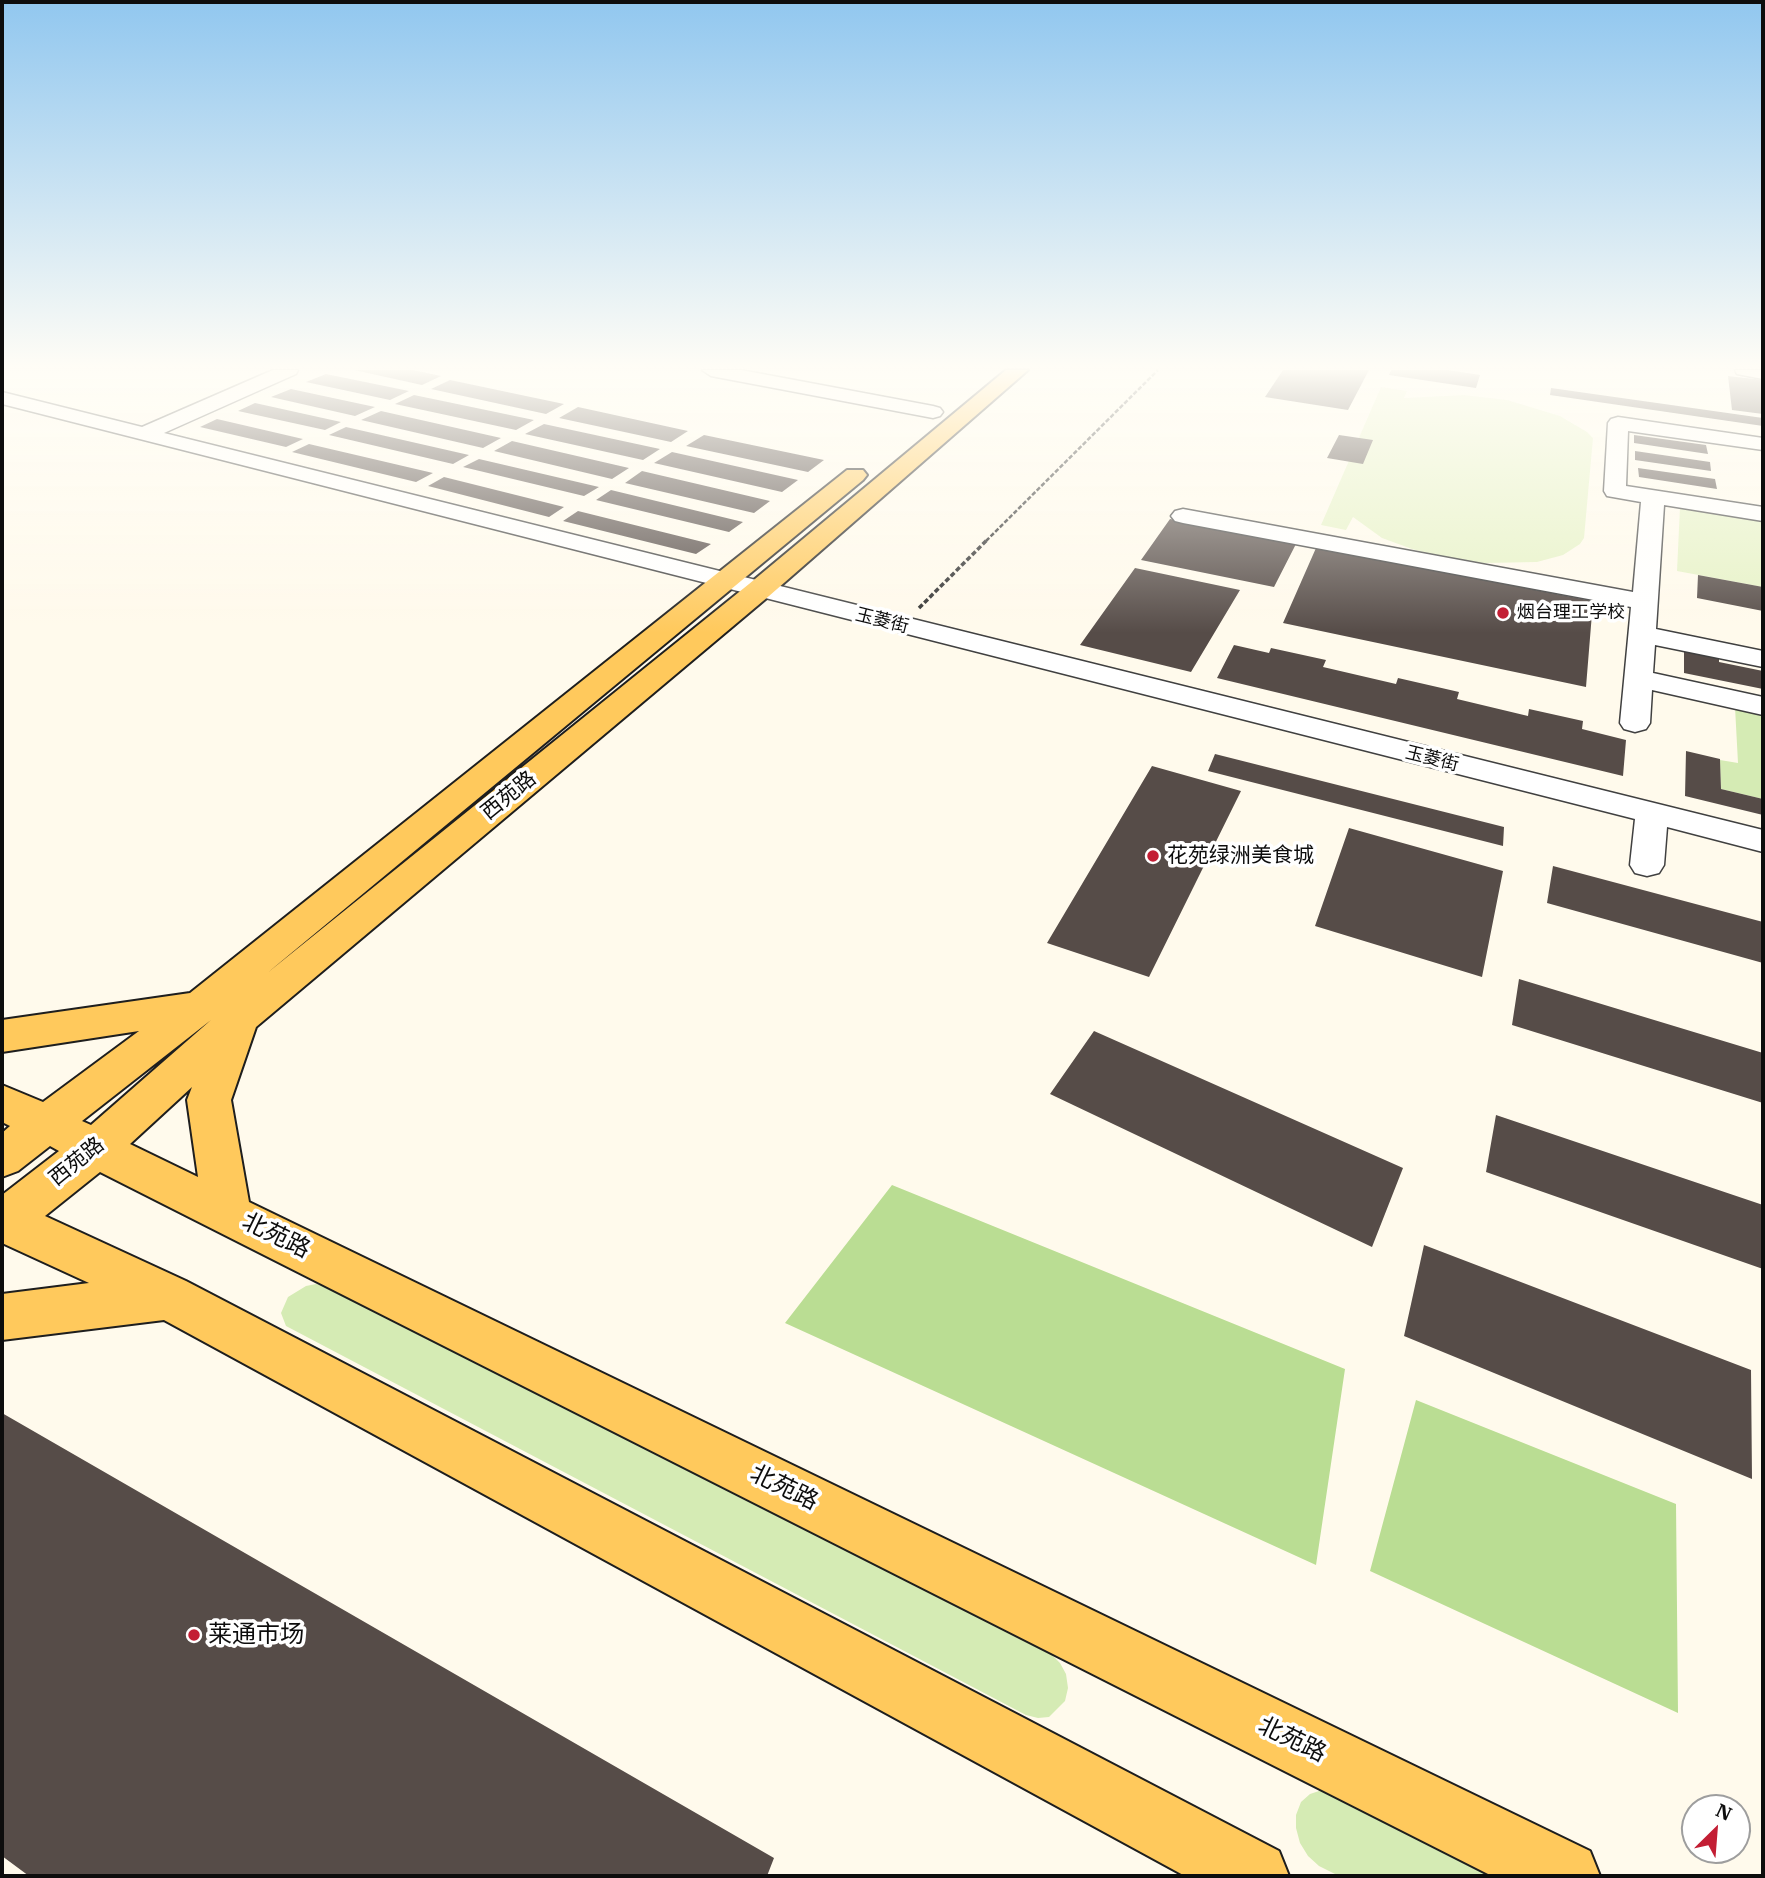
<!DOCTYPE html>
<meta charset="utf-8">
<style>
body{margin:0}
#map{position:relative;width:1765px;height:1878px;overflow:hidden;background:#fffaec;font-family:"IBM Plex Serif",serif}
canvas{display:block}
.frame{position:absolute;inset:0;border:4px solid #0d0d0d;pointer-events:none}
.north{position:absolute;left:1681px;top:1794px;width:70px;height:70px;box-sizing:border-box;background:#fff;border:2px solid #9e9e9e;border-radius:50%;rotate:25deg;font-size:19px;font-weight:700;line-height:28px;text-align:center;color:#0d0d0d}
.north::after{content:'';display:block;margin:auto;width:24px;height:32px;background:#c31e34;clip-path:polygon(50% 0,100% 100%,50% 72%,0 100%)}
</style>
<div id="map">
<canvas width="1765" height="1878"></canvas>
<div class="frame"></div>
<div class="north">N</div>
</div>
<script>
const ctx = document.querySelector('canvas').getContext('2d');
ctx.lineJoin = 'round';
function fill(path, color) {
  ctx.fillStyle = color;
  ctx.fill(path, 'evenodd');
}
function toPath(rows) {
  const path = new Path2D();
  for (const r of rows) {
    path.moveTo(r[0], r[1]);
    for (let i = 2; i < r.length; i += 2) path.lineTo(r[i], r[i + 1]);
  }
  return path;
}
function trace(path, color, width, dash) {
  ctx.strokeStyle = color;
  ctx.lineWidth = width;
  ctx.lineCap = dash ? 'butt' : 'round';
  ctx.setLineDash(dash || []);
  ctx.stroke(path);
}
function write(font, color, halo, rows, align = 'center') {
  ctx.font = font + ' "IBM Plex Serif","Noto Sans SC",serif';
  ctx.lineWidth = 7;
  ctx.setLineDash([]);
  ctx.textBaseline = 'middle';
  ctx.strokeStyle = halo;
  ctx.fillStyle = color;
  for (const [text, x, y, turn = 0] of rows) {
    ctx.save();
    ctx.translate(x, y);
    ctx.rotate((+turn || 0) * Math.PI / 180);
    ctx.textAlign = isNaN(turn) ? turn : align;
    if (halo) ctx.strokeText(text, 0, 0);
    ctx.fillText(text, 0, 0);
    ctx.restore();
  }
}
const green = toPath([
 [1735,707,1763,713,1763,799,1721,789,1720,760,1738,763],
 [316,1284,325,1286,1050,1653,1060,1663,1066,1674,1068,1688,1065,1701,1049,1717,1038,1718,1026,1715,286,1326,281,1313,288,1297,306,1286],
 [1322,1790,1335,1794,1500,1876,1339,1876,1319,1866,1308,1856,1300,1843,1296,1828,1296,1815,1301,1802,1310,1794]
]);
const forest = toPath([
 [892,1185,1345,1369,1316,1565,785,1323],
 [1416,1400,1676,1504,1678,1713,1370,1571]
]);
const pitch = toPath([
 [1381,387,1407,391,1404,398,1464,395,1507,400,1560,416,1587,432,1593,438,1584,538,1580,544,1563,555,1537,562,1484,563,1446,558,1412,549,1382,538,1353,517,1346,530,1321,525],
 [1680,507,1763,521,1763,587,1677,571]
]);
const building = toPath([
 [354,370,413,370,441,376,422,385],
 [1283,370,1369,370,1348,410,1265,397],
 [1391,370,1448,370,1480,375,1476,388,1389,375],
 [326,374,409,391,390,400,306,382],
 [1728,376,1763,380,1763,414,1732,410],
 [450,380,564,404,546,414,431,389],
 [1551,388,1763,418,1763,426,1550,395],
 [291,389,375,407,355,416,271,397],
 [414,395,534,420,516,430,395,404],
 [255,403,341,422,325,430,238,411],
 [578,407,688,431,671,442,559,418],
 [381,411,501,438,483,448,361,420],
 [217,419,303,439,286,447,200,427],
 [544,424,660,449,643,460,525,434],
 [346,427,469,455,453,464,329,435],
 [704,435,824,460,808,472,686,446],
 [1339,435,1373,440,1363,464,1327,458],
 [1634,435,1706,445,1708,454,1634,443],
 [512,441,629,468,612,479,494,451],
 [309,444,433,473,416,482,292,452],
 [1635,451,1710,462,1711,471,1635,460],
 [672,452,798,480,782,492,654,463],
 [479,459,599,487,584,496,463,467],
 [1638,468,1715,479,1717,489,1639,477],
 [642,471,770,501,754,513,625,483],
 [444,477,564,507,549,517,428,486],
 [611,490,743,522,729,532,596,500],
 [578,511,711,544,696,554,563,521],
 [1170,519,1296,544,1274,587,1141,560],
 [1316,548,1593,601,1586,687,1283,623],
 [1135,568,1240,590,1191,672,1080,645],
 [1698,575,1763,587,1763,611,1697,598],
 [1234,645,1269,653,1271,648,1326,660,1323,667,1396,684,1398,678,1459,692,1457,699,1528,716,1529,709,1583,721,1582,729,1626,740,1623,776,1217,678],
 [1684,648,1719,655,1719,662,1763,671,1763,689,1684,673],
 [1686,751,1720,759,1721,789,1763,799,1763,815,1685,796],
 [1215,754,1504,827,1503,846,1208,771],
 [1152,766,1241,791,1149,977,1047,943],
 [1349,828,1503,871,1482,977,1315,926],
 [1553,866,1763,922,1763,963,1547,903],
 [1519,979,1763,1053,1763,1103,1512,1025],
 [1094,1031,1403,1168,1372,1247,1050,1094],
 [1496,1115,1763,1205,1763,1269,1486,1172],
 [1424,1245,1751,1370,1752,1479,1404,1336],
 [2,1413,774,1858,767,1876,29,1876,2,1856]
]);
const pathFar1 = toPath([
 [986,541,1158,370]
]);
const path = toPath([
 [919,608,988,539]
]);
const minor = toPath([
 [273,370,298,370,296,374,164,433,1763,830,1763,852,1667,827,1664,865,1659,873,1647,876,1635,873,1630,865,1635,819,2,404,2,392,142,427,273,370],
 [702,370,741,370,933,406,940,408,943,412,940,416,933,418,711,376,702,370],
 [1735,370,1763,370,1763,379,1737,374,1735,370],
 [1618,417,1763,438,1763,450,1628,431,1626,486,1763,507,1763,521,1664,505,1656,629,1763,651,1763,667,1655,645,1653,673,1763,697,1763,715,1652,690,1650,723,1646,729,1635,732,1624,729,1620,723,1631,607,1183,523,1175,521,1171,516,1175,511,1183,509,1633,592,1641,502,1607,496,1604,491,1608,423,1611,419,1618,417]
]);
const major = toPath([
 [1006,370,1028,370,769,596,256,1027,231,1100,249,1202,1590,1851,1600,1876,1492,1876,100,1172,45,1216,186,1281,1279,1851,1289,1876,1185,1876,164,1320,2,1340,2,1294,89,1283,2,1243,2,1195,59,1151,50,1146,18,1171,2,1177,2,1133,10,1126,2,1122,2,1085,43,1102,139,1031,2,1052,2,1020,190,993,847,470,863,470,867,475,863,480,266,974,749,584,1006,370],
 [211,1020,91,1125,82,1121,211,1020],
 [192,1087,187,1100,198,1177,130,1144,192,1087]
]);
const markers = [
 [1503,613,7,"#c31e34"],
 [1153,856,7,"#c31e34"],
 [194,1635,7,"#c31e34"]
];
const farPoinames = [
 ["烟台理工学校",1517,613]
];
const farStreetnames = [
 ["玉菱街",882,621,14],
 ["玉菱街",1432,759,14]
];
const streetNames = [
 ["西苑路",509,796,-39],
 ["西苑路",77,1162,-39]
];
const poiNames = [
 ["花苑绿洲美食城",1167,856]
];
const nearStreetnames = [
 ["北苑路",276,1236,26],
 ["北苑路",784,1488,26],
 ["北苑路",1292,1740,26]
];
const nearPoinames = [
 ["莱通市场",208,1635]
];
fill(green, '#d5ebb4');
fill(forest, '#badd93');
fill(pitch, '#e6f2c6');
fill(building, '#564c48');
trace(minor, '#404040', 3);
trace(major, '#1e1e1e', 4);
trace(pathFar1, '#2f2f2f', 2.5, [4.5, 2]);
trace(path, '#2f2f2f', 3.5, [5, 2.5]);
fill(minor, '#fff');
fill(major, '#ffc95c');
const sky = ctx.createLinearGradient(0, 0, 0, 633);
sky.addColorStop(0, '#91c7ef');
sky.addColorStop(0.58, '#fffdf6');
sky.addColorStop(1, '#fffdf600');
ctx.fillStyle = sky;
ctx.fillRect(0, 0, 1765, 633);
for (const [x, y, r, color] of markers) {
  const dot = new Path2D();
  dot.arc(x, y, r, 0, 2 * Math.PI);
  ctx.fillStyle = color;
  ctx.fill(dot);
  trace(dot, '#fff', 2.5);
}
write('18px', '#0d0d0d', '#fff', farPoinames, 'left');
write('18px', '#0d0d0d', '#fff', farStreetnames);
write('21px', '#0d0d0d', '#fff', streetNames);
write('21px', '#0d0d0d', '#fff', poiNames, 'left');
write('24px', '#0d0d0d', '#fff', nearStreetnames);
write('24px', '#0d0d0d', '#fff', nearPoinames, 'left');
</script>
